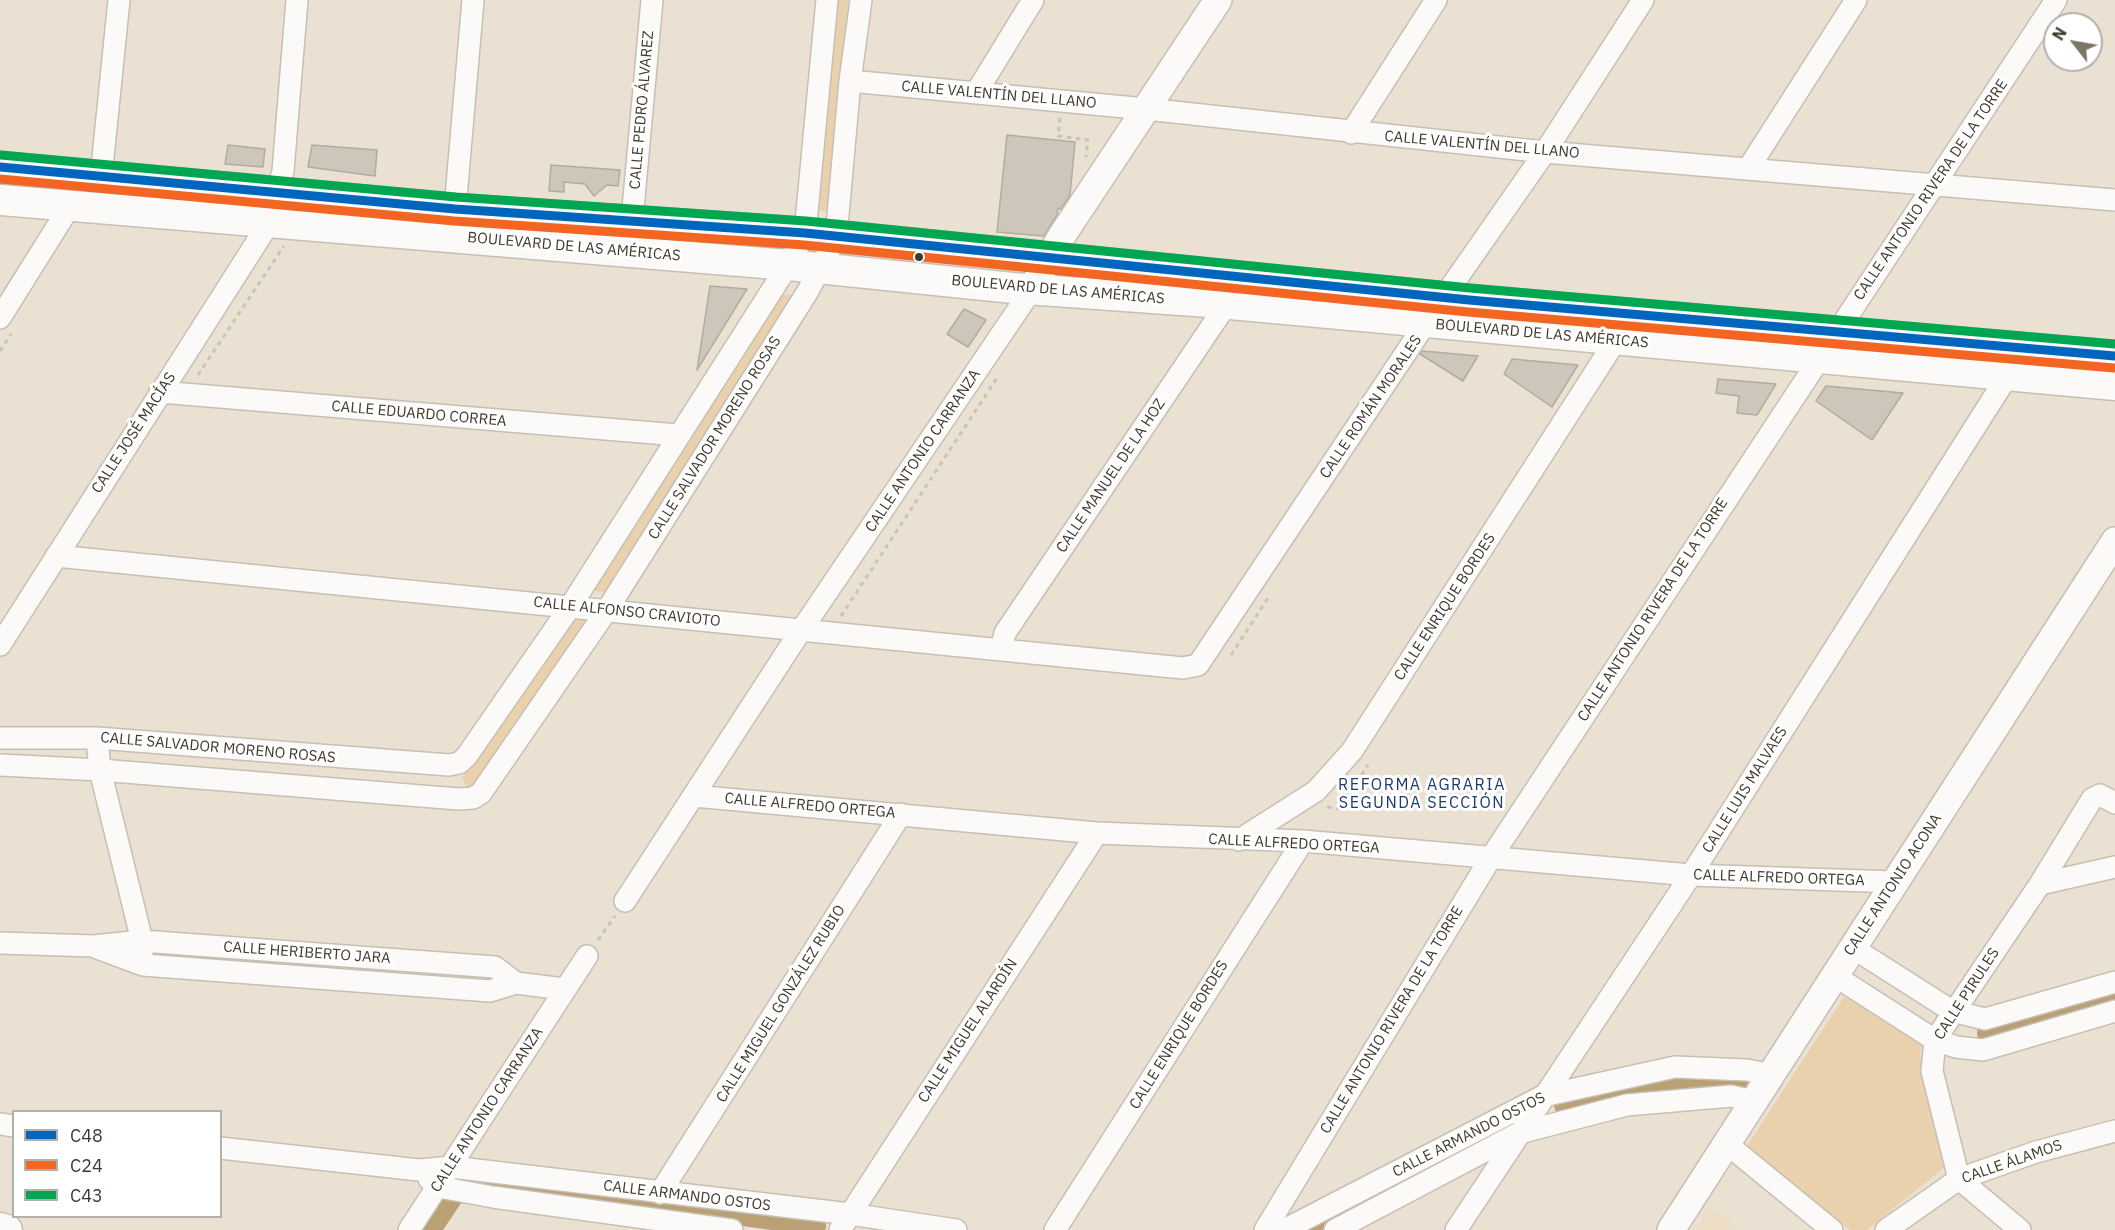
<!DOCTYPE html>
<meta charset="utf-8">
<style>
body{margin:0}
#map{position:relative;width:2115px;height:1230px;overflow:hidden;background:#eae1d2;font-family:"IBM Plex Sans",sans-serif}
canvas{display:block}
.legend{position:absolute;left:12px;top:1110px;width:210px;height:108px;box-sizing:border-box;background:#fff;border:2px solid #b3b0ab;margin:0;padding:8px 10px;list-style:none;font-size:18px;color:#40392e}
.legend li{display:flex;align-items:center;gap:12px;height:30px}
.legend b{width:30px;border:2px solid #b3b0ab}
.north{position:absolute;left:2043px;top:12px;width:60px;height:60px;box-sizing:border-box;background:#fff;border:2px solid #b3b0ab;border-radius:50%;rotate:301deg;font-size:16px;font-weight:700;line-height:24px;text-align:center;color:#40392e}
.north::after{content:'';display:block;margin:auto;width:21px;height:27px;background:#7c7467;clip-path:polygon(50% 0,100% 100%,50% 72%,0 100%)}
</style>
<div id="map">
<canvas width="2115" height="1230"></canvas>
<ul class="legend">
<li><b style="height:8px;background:#0065bd"></b>C48</li>
<li><b style="height:8px;background:#f26522"></b>C24</li>
<li><b style="height:8px;background:#00a651"></b>C43</li>
</ul>
<div class="north">N</div>
</div>
<script>
const ctx = document.querySelector('canvas').getContext('2d');
ctx.lineJoin = 'round';
function fill(path, color) {
  ctx.fillStyle = color;
  ctx.fill(path, 'evenodd');
}
function toPath(rows) {
  const path = new Path2D();
  for (const r of rows) {
    path.moveTo(r[0], r[1]);
    for (let i = 2; i < r.length; i += 2) path.lineTo(r[i], r[i + 1]);
  }
  return path;
}
function trace(path, color, width, dash) {
  ctx.strokeStyle = color;
  ctx.lineWidth = width;
  ctx.lineCap = dash ? 'butt' : 'round';
  ctx.setLineDash(dash || []);
  ctx.stroke(path);
}
function write(font, color, halo, rows, align = 'center') {
  ctx.font = font + ' "IBM Plex Sans",sans-serif';
  ctx.lineWidth = 6;
  ctx.setLineDash([]);
  ctx.textBaseline = 'middle';
  ctx.strokeStyle = halo;
  ctx.fillStyle = color;
  for (const [text, x, y, turn = 0] of rows) {
    ctx.save();
    ctx.translate(x, y);
    ctx.rotate((+turn || 0) * Math.PI / 180);
    ctx.textAlign = isNaN(turn) ? turn : align;
    if (halo) ctx.strokeText(text, 0, 0);
    ctx.fillText(text, 0, 0);
    ctx.restore();
  }
}
const built = toPath([
 [1710,1207,1740,1230,1694,1230]
]);
const green = toPath([
 [836,0,848,0,832,211,817,210],
 [776,294,795,295,604,592,585,590],
 [572,612,590,614,471,793,462,778],
 [1844,997,1914,1031,1924,1045,1919,1053,1948,1161,1946,1166,1867,1230,1850,1230,1747,1146]
]);
const canal = toPath([
 [1987,1033,2115,998],
 [1564,1105,1656,1086,1740,1086],
 [431,1230,466,1178,816,1226],
 [1309,1230,1376,1194]
]);
const building = toPath([
 [1007,135,1075,142,1070,195,1061,209,1058,208,1057,215,1044,236,997,232,1007,135],
 [228,145,265,149,263,167,225,164,228,145],
 [312,145,377,150,375,176,308,167,312,145],
 [551,165,620,170,618,186,607,185,594,196,585,184,564,182,564,192,549,191,551,165],
 [710,286,747,289,697,370,710,286],
 [964,309,986,320,968,347,947,334,964,309],
 [1423,351,1478,356,1463,381,1420,354,1423,351],
 [1512,359,1578,365,1552,407,1504,374,1512,359],
 [1718,379,1776,384,1757,415,1737,413,1739,396,1716,393,1718,379],
 [1826,386,1903,393,1872,440,1816,401,1826,386]
]);
const path = toPath([
 [1060,118,1058,136,1088,140,1086,157],
 [0,351,11,334],
 [198,375,284,246],
 [841,616,997,378],
 [1231,655,1270,595],
 [1327,807,1341,809,1368,765],
 [598,940,615,916]
]);
const minor = toPath([
 [850,81,1146,109,1545,152,2115,200],
 [976,93,1033,0],
 [1351,133,1436,0],
 [1748,169,1856,0],
 [101,177,119,0],
 [455,209,473,0],
 [632,220,652,0],
 [0,318,70,206],
 [160,392,678,435],
 [56,556,1183,668,1198,665,1425,324,1545,152,1643,0],
 [0,645,269,223,283,171,297,0],
 [1001,649,1005,633,1226,305],
 [0,738,97,738,449,765,459,763,466,757,570,607,788,265,805,233,827,0],
 [97,738,100,770,142,941,142,955],
 [0,765,100,770,458,799,473,798,481,793,607,610,808,291,836,237,850,81,861,0],
 [694,796,1097,833,1303,841,1691,875,1895,882],
 [1239,840,1316,791,1352,751,1616,340],
 [2040,884,2115,867],
 [625,901,790,647,1032,289],
 [0,943,94,946,142,941,495,967,516,983],
 [97,948,143,965,490,991,516,983,564,989],
 [1853,948,1952,1011,1985,1019,2115,982],
 [1835,976,1935,1040,1956,1047,1983,1050,2115,1011],
 [0,1124,14,1126],
 [1727,1144,1832,1230],
 [220,1148,419,1170,451,1167,850,1214,956,1230],
 [429,1179,439,1187,493,1197,732,1230],
 [660,1193,901,814],
 [409,1230,587,956],
 [840,1230,1097,833],
 [1055,1230,1303,841],
 [1265,1230,1490,859,2056,0],
 [1284,1230,1543,1096,1675,1067,1747,1070,1772,1075],
 [1335,1230,1519,1133,1627,1105,1731,1096,1754,1101],
 [1456,1230,1691,875,2008,375],
 [1886,1230,1959,1179,2036,1152,2115,1131],
 [2020,1230,1959,1179,1932,1071,1935,1040,2040,884,2092,799,2100,795,2115,803]
]);
const tertiary = toPath([
 [1032,289,1061,237,1218,0],
 [1671,1230,2115,541]
]);
const secondary = toPath([
 [0,167,455,209,805,233,1469,300,2115,356],
 [0,200,788,265,1013,288,1208,302,2115,385],
 [0,1228,7,1230]
]);
const bus1 = toPath([
 [0,167,455,209,805,233,1469,300,2115,356]
]);
const bus2 = toPath([
 [0,179,454,221,804,245,1468,312,2114,368]
]);
const bus3 = toPath([
 [1,155,456,197,806,221,1470,288,2115,344]
]);
const markers = [
 [919,257,5,"#40392e"]
];
const streetNames = [
 ["CALLE VALENTÍN DEL LLANO",999,95,5],
 ["CALLE PEDRO ÁLVAREZ",642,110,-85],
 ["CALLE VALENTÍN DEL LLANO",1482,145,5],
 ["CALLE ANTONIO RIVERA DE LA TORRE",1931,190,-56],
 ["BOULEVARD DE LAS AMÉRICAS",574,247,5],
 ["BOULEVARD DE LAS AMÉRICAS",1058,290,5],
 ["BOULEVARD DE LAS AMÉRICAS",1542,334,5],
 ["CALLE ROMÁN MORALES",1371,407,-56],
 ["CALLE EDUARDO CORREA",419,414,5],
 ["CALLE JOSÉ MACÍAS",134,433,-57],
 ["CALLE SALVADOR MORENO ROSAS",715,438,-58],
 ["CALLE ANTONIO CARRANZA",923,451,-56],
 ["CALLE MANUEL DE LA HOZ",1111,476,-56],
 ["CALLE ENRIQUE BORDES",1445,607,-57],
 ["CALLE ANTONIO RIVERA DE LA TORRE",1653,610,-57],
 ["CALLE ALFONSO CRAVIOTO",627,612,6],
 ["CALLE SALVADOR MORENO ROSAS",218,748,5],
 ["CALLE LUIS MALVAES",1745,790,-58],
 ["CALLE ALFREDO ORTEGA",810,806,5],
 ["CALLE ALFREDO ORTEGA",1294,844,3],
 ["CALLE ALFREDO ORTEGA",1779,878,2],
 ["CALLE ANTONIO ACONA",1893,885,-57],
 ["CALLE HERIBERTO JARA",307,953,4],
 ["CALLE PIRULES",1967,994,-57],
 ["CALLE MIGUEL GONZÁLEZ RUBIO",781,1004,-58],
 ["CALLE ANTONIO RIVERA DE LA TORRE",1392,1020,-59],
 ["CALLE MIGUEL ALARDÍN",968,1031,-57],
 ["CALLE ENRIQUE BORDES",1179,1035,-58],
 ["CALLE ANTONIO CARRANZA",487,1110,-57],
 ["CALLE ARMANDO OSTOS",1469,1135,-27],
 ["CALLE ÁLAMOS",2012,1162,-19],
 ["CALLE ARMANDO OSTOS",687,1196,7]
];
const neighbourhoodNames = [
 ["REFORMA AGRARIA",1422,785],
 ["SEGUNDA SECCIÓN",1422,803]
];
fill(built, '#edddc4');
fill(green, '#e8d1ac');
trace(canal, '#baa075', 20);
fill(building, '#cdc6ba');
trace(building, '#b2ab9f', 1.5);
trace(minor, '#c6bfb3', 24);
trace(tertiary, '#c6bfb3', 30);
trace(secondary, '#c6bfb3', 33);
trace(path, '#c7c4be', 3, [4.5, 4.5]);
trace(minor, '#fcfaf8', 21);
trace(tertiary, '#fcfaf8', 27);
trace(secondary, '#fcfaf8', 30);
trace(bus1, '#0065bd', 9);
trace(bus2, '#f26522', 9);
trace(bus3, '#00a651', 9);
for (const [x, y, r, color] of markers) {
  const dot = new Path2D();
  dot.arc(x, y, r, 0, 2 * Math.PI);
  ctx.fillStyle = color;
  ctx.fill(dot);
  trace(dot, '#fff', 2);
}
write('15px', '#40392e', '#fff', streetNames);
ctx.letterSpacing = '1.5px';
write('16px', '#1c3b71', '#fff', neighbourhoodNames);
ctx.letterSpacing = '0px';
</script>
